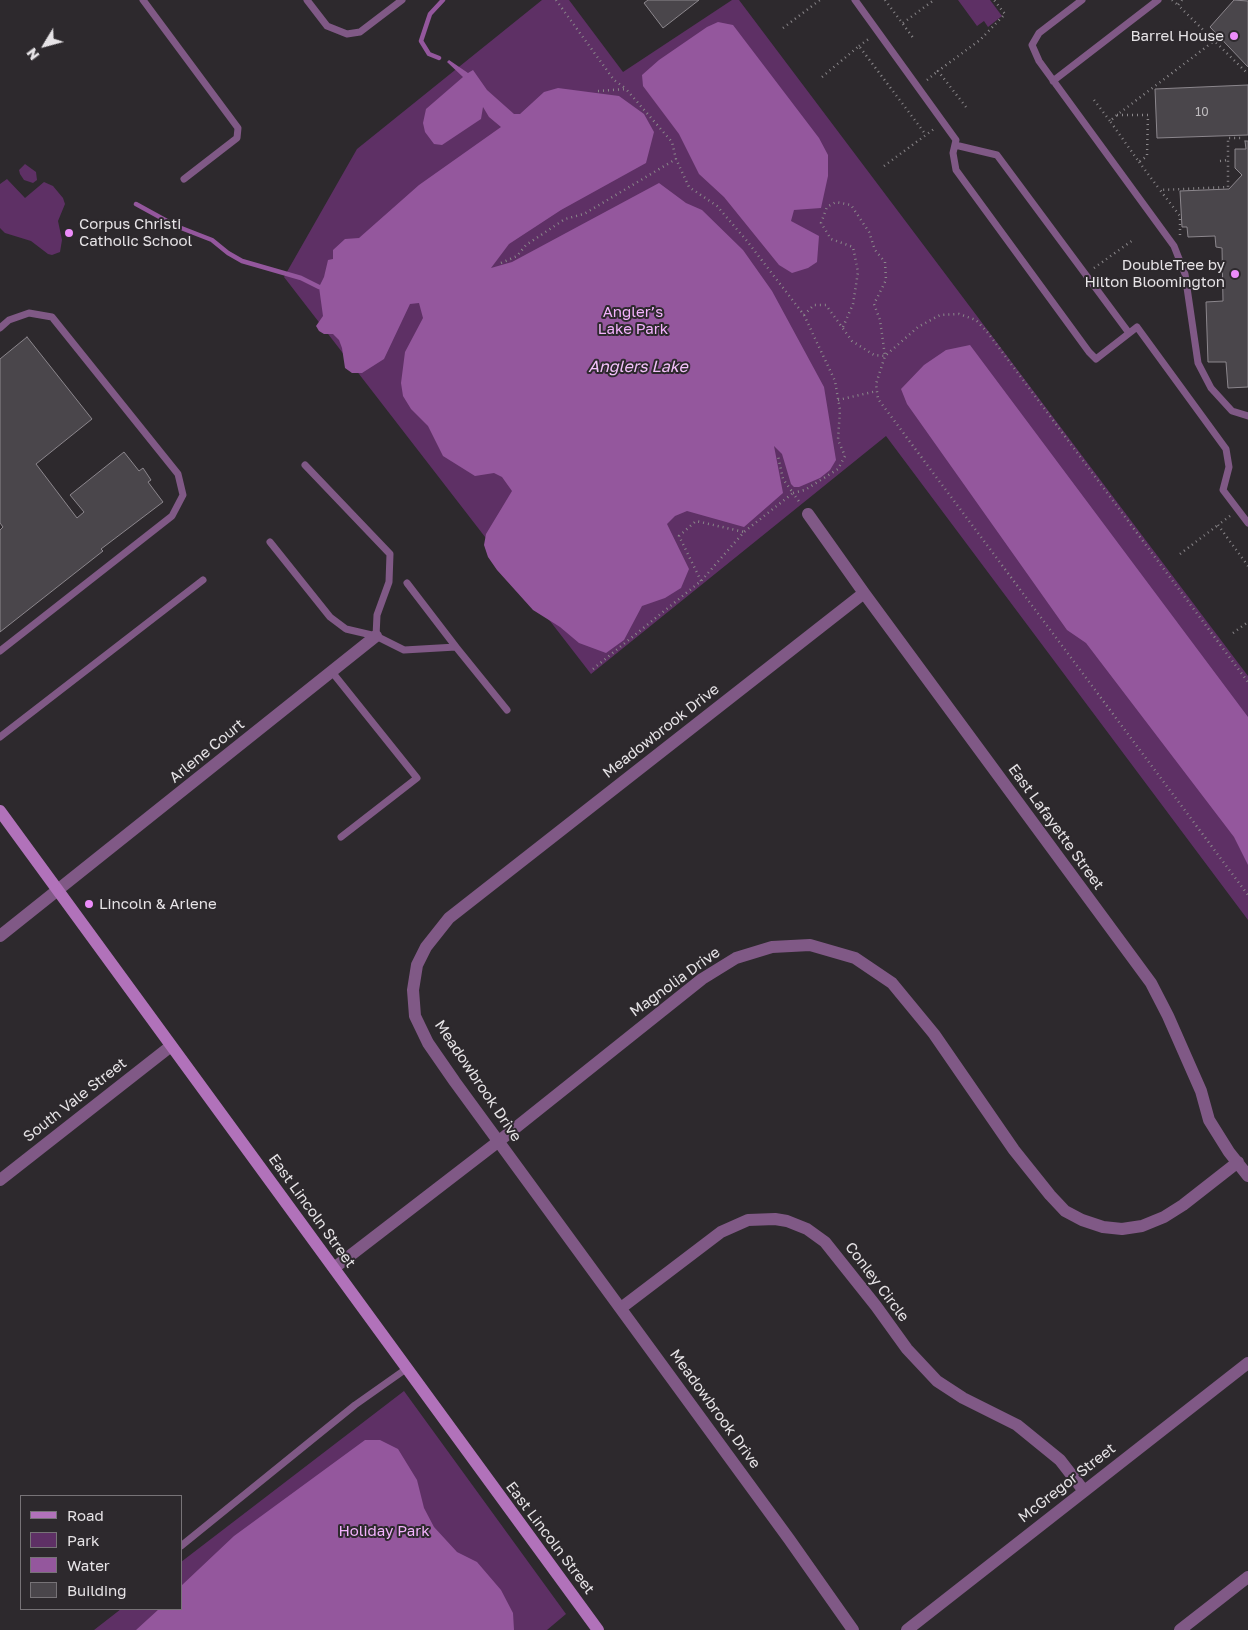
<!DOCTYPE html>
<meta charset="utf-8">
<style>
body{margin:0}
#map{position:relative;width:1248px;height:1630px;overflow:hidden;background:#2d292d;font-family:"Golos Text",sans-serif}
canvas{display:block}
.legend{position:absolute;left:20px;top:1495px;width:162px;height:115px;box-sizing:border-box;background:#2d292d;border:1px solid #777377;margin:0;padding:6px 9px;list-style:none;font-size:15px;color:#e6e3e6}
.legend li{display:flex;align-items:center;gap:10px;height:25px}
.legend b{width:25px;border:1px solid #777377}
.north{position:absolute;left:20px;top:20px;width:50px;height:50px;-webkit-text-stroke:4px #2d292d;paint-order:stroke;rotate:233deg;font-size:14px;font-weight:700;line-height:20px;text-align:center;color:#e6e3e6}
.north::after{content:'';display:block;margin:auto;width:18px;height:22px;background:#e6e3e6;clip-path:polygon(50% 0,100% 100%,50% 72%,0 100%)}
</style>
<div id="map">
<canvas width="1248" height="1630"></canvas>
<ul class="legend">
<li><b style="height:6px;background:#b172ba"></b>Road</li>
<li><b style="height:14px;background:#5e3065"></b>Park</li>
<li><b style="height:14px;background:#94579d"></b>Water</li>
<li><b style="height:14px;background:#4a464b"></b>Building</li>
</ul>
<div class="north">N</div>
</div>
<script>
const ctx = document.querySelector('canvas').getContext('2d');
ctx.lineJoin = 'round';
function fill(path, color) {
  ctx.fillStyle = color;
  ctx.fill(path, 'evenodd');
}
function toPath(rows) {
  const path = new Path2D();
  for (const r of rows) {
    path.moveTo(r[0], r[1]);
    for (let i = 2; i < r.length; i += 2) path.lineTo(r[i], r[i + 1]);
  }
  return path;
}
function trace(path, color, width, dash) {
  ctx.strokeStyle = color;
  ctx.lineWidth = width;
  ctx.lineCap = dash ? 'butt' : 'round';
  ctx.setLineDash(dash || []);
  ctx.stroke(path);
}
function write(font, color, halo, rows, align = 'center') {
  ctx.font = font + ' "Golos Text",sans-serif';
  ctx.lineWidth = 4;
  ctx.setLineDash([]);
  ctx.textBaseline = 'middle';
  ctx.strokeStyle = halo;
  ctx.fillStyle = color;
  for (const [text, x, y, turn = 0] of rows) {
    ctx.save();
    ctx.translate(x, y);
    ctx.rotate((+turn || 0) * Math.PI / 180);
    ctx.textAlign = isNaN(turn) ? turn : align;
    if (halo) ctx.strokeText(text, 0, 0);
    ctx.fillText(text, 0, 0);
    ctx.restore();
  }
}
const green = toPath([
 [542,0,569,0,623,72,732,0,739,0,1248,676,1248,920,886,436,591,674,284,277,357,149],
 [958,0,990,0,1002,16,988,27,984,21,977,26],
 [25,164,36,172,37,180,33,183,24,180,20,174,19,170],
 [7,179,25,198,44,182,53,186,63,198,65,204,58,221,62,240,60,252,52,255,48,254,31,241,5,233,0,228,0,184],
 [404,1391,566,1614,547,1630,94,1630,121,1609,181,1609,181,1562]
]);
const water = toPath([
 [718,22,733,25,819,138,828,155,828,176,821,208,794,210,791,221,819,236,817,262,808,268,792,273,779,265,724,197,699,174,679,134,643,86,642,75,659,60,707,27],
 [449,60,468,73,473,70,487,90,514,114,520,114,544,92,558,88,619,96,644,114,654,132,646,163,561,210,509,244,491,268,512,262,659,183,686,203,702,210,743,250,772,291,824,387,836,460,830,470,820,478,799,487,794,487,791,484,782,454,774,446,783,493,744,527,687,511,675,516,667,524,689,569,681,588,665,598,642,606,624,640,606,653,579,643,560,627,533,610,497,570,488,557,484,545,486,534,512,491,502,477,494,473,475,476,443,456,428,426,411,409,403,396,401,383,405,352,423,318,419,303,410,304,384,359,362,373,352,373,345,368,342,348,339,340,333,334,324,334,319,331,316,326,323,316,319,287,324,277,328,260,333,259,333,250,345,239,359,238,419,185,501,127,489,117,483,107,481,119,442,145,434,144,425,132,423,123,426,109,463,77,447,62],
 [970,345,1248,717,1248,865,1234,837,1086,643,1067,630,907,404,901,389,924,365,946,350],
 [365,1440,380,1440,398,1449,417,1480,424,1508,434,1527,457,1552,477,1562,501,1590,513,1613,514,1630,136,1630,159,1609,181,1609,181,1586,234,1536]
]);
const stream = toPath([
 [439,58,429,54,421,41,430,14,443,0],
 [136,204,176,226,212,240,228,253,242,261,301,278,319,287]
]);
const building = toPath([
 [648,0,699,0,663,28,644,3,648,0],
 [1234,0,1248,1,1248,67,1210,27,1234,0],
 [1248,85,1248,135,1157,138,1155,89,1248,85],
 [1245,141,1248,141,1248,387,1228,388,1226,362,1208,362,1206,302,1223,301,1222,248,1216,247,1215,236,1188,237,1187,227,1182,227,1180,191,1229,189,1242,175,1235,168,1235,149,1246,149,1245,141],
 [27,337,92,419,36,464,77,518,84,512,70,495,124,452,139,471,143,468,151,480,148,482,163,502,101,549,103,551,0,632,0,530,3,527,0,523,0,359,27,337]
]);
const path = toPath([
 [556,0,614,80,625,88],
 [885,0,914,39],
 [1172,0,1178,5],
 [1182,0,1178,5,1248,74],
 [903,23,934,0],
 [783,28,820,0],
 [859,46,870,38],
 [822,77,859,46,926,135],
 [927,80,938,71],
 [598,91,626,89,672,142,676,159,689,187,717,206,747,241,804,315,835,381,840,410,838,440,845,456,838,469,805,490,793,493,800,503],
 [1094,100,1110,121],
 [966,107,938,71,980,40,1005,14,994,0],
 [1117,115,1148,115,1147,156,1139,162,1110,121,1117,115,1214,41],
 [1220,161,1228,160],
 [1139,162,1160,190],
 [884,166,934,129],
 [1180,235,1180,216,1160,190,1228,187,1228,138,1243,138],
 [501,263,517,256,526,245,565,219,584,214,676,159],
 [1094,268,1133,240],
 [804,315,814,305,826,305,852,341,874,355,885,356,918,327,940,315,959,314,976,320,988,333,1248,682],
 [843,327,853,304,858,272,853,247,831,239,821,223,827,207,836,202,851,205,869,232,875,250,885,262,886,280,874,304,880,320,885,356,876,384,878,399,1248,895],
 [838,400,877,391],
 [1230,516,1218,525,1248,566],
 [1180,554,1218,525],
 [701,581,679,536,696,521,744,532],
 [1233,633,1248,622],
 [593,669,701,581,744,532,793,493,783,479,778,456]
]);
const lane = toPath([
 [143,0,238,128,237,138,184,179],
 [307,0,327,26,347,34,360,32,402,0],
 [855,0,956,140,953,153,956,170,1089,352,1096,359,1137,327,1226,449,1229,467,1223,490,1248,523],
 [1082,0,1039,33,1032,45,1039,61,1174,246,1185,274,1198,363,1211,388,1232,411,1248,416],
 [1053,81,1158,0],
 [955,145,997,155,1129,333],
 [0,328,9,320,29,313,52,317,178,474,183,495,172,516,0,651],
 [305,465,390,554,389,582,377,615,376,636],
 [270,542,330,617,346,629,376,636,404,650,456,647,507,710],
 [407,583,456,647],
 [332,672,417,778,341,837],
 [0,737,203,580],
 [181,1546,355,1405,406,1369]
]);
const street = toPath([
 [808,514,864,593,1151,983,1168,1016,1201,1091,1209,1120,1229,1152,1248,1176],
 [0,936,376,636],
 [0,1180,171,1046],
 [334,1268,499,1141,702,979,736,958,772,947,810,945,855,958,892,983,934,1034,1014,1150,1050,1195,1065,1211,1082,1220,1103,1227,1122,1229,1142,1226,1164,1217,1183,1205,1238,1162],
 [621,1308,721,1232,748,1220,775,1219,787,1221,807,1229,825,1242,876,1306,907,1349,937,1381,963,1398,1017,1425,1060,1460,1084,1491],
 [853,1630,789,1539,455,1082,428,1043,415,1016,413,990,417,965,426,947,449,918,864,593],
 [907,1630,1248,1363],
 [1180,1630,1248,1577]
]);
const secondary = toPath([
 [0,811,598,1630]
]);
const markers = [
 [1234,36,5,"#ec8cfa"],
 [69,233,5,"#ec8cfa"],
 [1235,274,5,"#ec8cfa"],
 [89,904,5,"#ec8cfa"]
];
const numberNames = [
 ["10",1202,112]
];
const poiNames = [
 ["Barrel House",1224,36],
 ["Corpus Christi",79,224,"left"],
 ["Catholic School",79,241,"left"],
 ["DoubleTree by",1225,265],
 ["Hilton Bloomington",1225,282],
 ["Lincoln & Arlene",99,904,"left"]
];
const parkNames = [
 ["Angler’s",633,312],
 ["Lake Park",633,329],
 ["Holiday Park",384,1531]
];
const streetNames = [
 ["Meadowbrook Drive",661,731,-38],
 ["Arlene Court",207,751,-39],
 ["East Lafayette Street",1056,827,54],
 ["Magnolia Drive",675,982,-36],
 ["Meadowbrook Drive",478,1081,56],
 ["South Vale Street",75,1100,-38],
 ["East Lincoln Street",312,1211,54],
 ["Conley Circle",877,1282,53],
 ["Meadowbrook Drive",715,1409,54],
 ["McGregor Street",1067,1483,-38],
 ["East Lincoln Street",550,1538,53]
];
const waterNames = [
 ["Anglers Lake",638,367]
];
fill(green, '#5e3065');
fill(water, '#94579d');
trace(stream, '#94579d', 4.5);
fill(building, '#4a464b');
trace(building, '#8c878d', 1);
trace(path, '#8a878a', 2.5, [1, 4]);
trace(lane, '#805986', 7);
trace(street, '#805986', 12);
trace(secondary, '#b172ba', 12);
for (const [x, y, r, color] of markers) {
  const dot = new Path2D();
  dot.arc(x, y, r, 0, 2 * Math.PI);
  ctx.fillStyle = color;
  ctx.fill(dot);
  trace(dot, '#2d292d', 2);
}
write('12px', '#bfbcbf', null, numberNames);
write('15px', '#e6e3e6', '#2d292d', poiNames, 'right');
write('15px', '#f4b3fd', '#2d292d', parkNames);
write('15px', '#e6e3e6', '#2d292d', streetNames);
write('italic 16px', '#f2c1f9', '#2d292d', waterNames);
</script>
